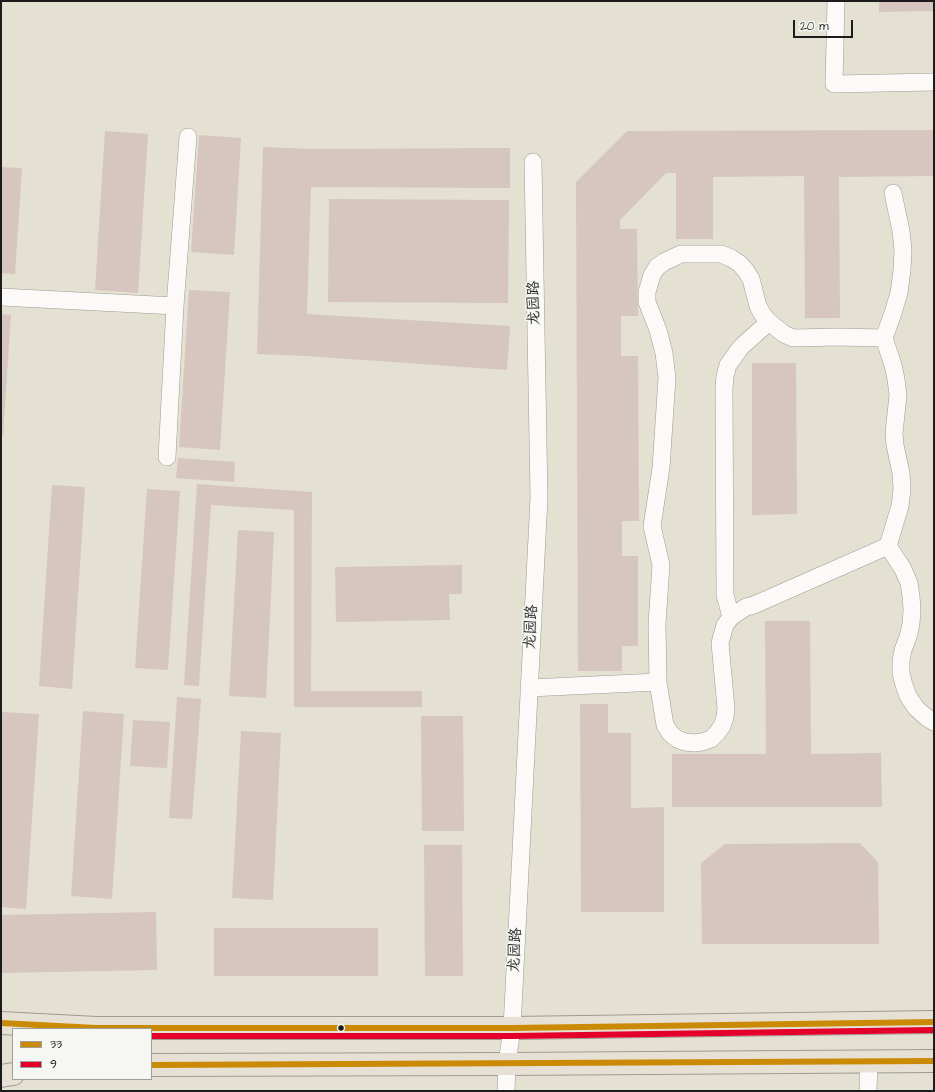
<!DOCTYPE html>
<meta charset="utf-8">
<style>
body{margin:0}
#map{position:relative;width:935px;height:1092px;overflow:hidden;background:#e4e1d3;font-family:"Architects Daughter",sans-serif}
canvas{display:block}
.frame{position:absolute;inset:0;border:2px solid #1c1c1c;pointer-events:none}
.legend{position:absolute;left:12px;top:1028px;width:140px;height:52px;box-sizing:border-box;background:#f6f6f2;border:1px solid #9f9f9c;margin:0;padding:5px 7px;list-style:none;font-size:12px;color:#1c1c1c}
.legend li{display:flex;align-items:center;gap:8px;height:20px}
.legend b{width:20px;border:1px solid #9f9f9c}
.scale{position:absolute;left:793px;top:20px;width:60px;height:18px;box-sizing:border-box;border:2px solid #1c1c1c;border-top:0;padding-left:5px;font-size:12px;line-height:14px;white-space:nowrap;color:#1c1c1c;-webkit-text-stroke:3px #f6f6f2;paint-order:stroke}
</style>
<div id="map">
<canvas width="935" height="1092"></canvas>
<div class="frame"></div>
<ul class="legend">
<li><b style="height:5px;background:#cb8a06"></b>33</li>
<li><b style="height:5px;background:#e4002b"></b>9</li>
</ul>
<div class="scale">20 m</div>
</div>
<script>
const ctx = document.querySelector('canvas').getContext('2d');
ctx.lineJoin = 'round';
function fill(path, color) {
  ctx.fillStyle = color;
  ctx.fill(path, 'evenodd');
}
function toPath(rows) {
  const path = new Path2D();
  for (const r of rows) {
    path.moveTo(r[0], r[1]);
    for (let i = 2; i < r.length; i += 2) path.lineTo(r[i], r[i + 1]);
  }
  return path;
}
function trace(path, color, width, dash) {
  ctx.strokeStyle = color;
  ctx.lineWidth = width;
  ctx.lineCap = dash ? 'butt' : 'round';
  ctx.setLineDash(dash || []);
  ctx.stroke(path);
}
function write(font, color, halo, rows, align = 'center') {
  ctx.font = font + ' "Architects Daughter","LXGW WenKai TC",sans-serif';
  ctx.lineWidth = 3;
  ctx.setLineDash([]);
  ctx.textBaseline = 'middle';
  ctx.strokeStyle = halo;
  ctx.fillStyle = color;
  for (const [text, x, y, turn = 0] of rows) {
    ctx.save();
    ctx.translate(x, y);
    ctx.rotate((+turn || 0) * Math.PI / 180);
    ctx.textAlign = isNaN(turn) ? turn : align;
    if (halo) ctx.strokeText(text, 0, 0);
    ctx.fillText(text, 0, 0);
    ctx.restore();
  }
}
const building = toPath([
 [879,1,934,1,934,11,879,12],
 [934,130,934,176,839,177,840,318,805,318,804,176,713,177,713,239,676,239,676,173,666,173,620,220,620,229,637,229,638,316,621,316,621,356,638,356,639,521,622,521,622,556,638,556,638,646,622,646,622,671,578,671,576,182,627,131],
 [105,131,148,134,138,293,95,290],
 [199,135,241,138,234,255,191,252],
 [263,147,312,149,510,148,510,188,311,187,307,314,510,326,507,370,306,356,257,354],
 [1,167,22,168,15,274,1,273],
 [329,199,509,200,508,303,328,302],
 [189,290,230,292,220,450,179,447],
 [1,314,11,315,3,436,1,435],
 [752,363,796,363,797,514,752,515],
 [178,458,235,462,234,482,176,478],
 [197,484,312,492,311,691,422,691,422,707,294,707,294,510,211,505,199,686,184,685],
 [52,485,85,487,72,689,39,686],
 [147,489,180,491,168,670,135,668],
 [238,530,274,532,266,698,229,696],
 [462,565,462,594,449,594,450,620,336,622,335,567],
 [765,621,810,621,811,754,881,753,882,807,672,807,672,754,766,754],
 [177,697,201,699,192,819,169,818],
 [580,704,608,704,608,733,631,733,631,808,664,807,664,912,581,912],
 [83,711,124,714,112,899,71,896],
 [1,712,39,714,26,909,1,907],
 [421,716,463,716,464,831,422,831],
 [133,720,170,722,167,768,130,766],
 [241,731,281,733,273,900,232,898],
 [860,843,878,862,879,944,702,944,701,863,725,844],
 [424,845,462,845,463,976,425,976],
 [156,912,157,970,1,973,1,915],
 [214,928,378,928,378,976,214,976]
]);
const minor = toPath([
 [836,1,834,84,934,82],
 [1,297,175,306],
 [884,338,838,337,793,338,784,334,769,322,763,315,758,306,751,279,746,271,740,264,731,258,721,254,681,254,664,262,657,267,652,275,647,292,647,302,658,330,664,353,667,378,661,468,652,526,661,565,657,624,658,682,665,725,670,733,677,739,685,742,694,743,702,742,711,739,717,733,722,726,725,717,726,708,720,643,725,625,731,617,746,607,754,605,888,546,900,506,902,489,901,473,895,445,894,433,898,395,896,379,893,365,884,338,892,316,899,293,902,270,903,250,901,231,893,193],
 [167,457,175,306,188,137],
 [888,546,903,569,909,583,911,596,912,610,911,624,908,637,903,650,901,661,901,673,904,685,908,696,916,708,926,717,934,722],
 [731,617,725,595,724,388,725,376,728,365,741,347,769,322],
 [529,688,658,682],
 [506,1091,507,1064,512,1028,539,498,533,162],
 [868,1091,869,1061]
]);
const primary = toPath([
 [1,1023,96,1028,512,1028,934,1022],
 [151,1065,507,1064,934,1061],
 [1,1076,13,1074]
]);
const bus1 = toPath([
 [1,1023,96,1028,512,1028,934,1022],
 [151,1065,934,1061]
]);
const bus2 = toPath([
 [151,1036,512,1036,934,1030]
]);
const markers = [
 [341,1028,3.5,"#1c1c1c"]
];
const streetNames = [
 ["龙园路",535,303,-91],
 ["龙园路",532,627,-87],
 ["龙园路",516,950,-87]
];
fill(building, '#d6c6bf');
trace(minor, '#9c9a92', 18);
trace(primary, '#9c9a92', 24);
trace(minor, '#fbfaf8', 17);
trace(primary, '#e7e1d5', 22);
trace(bus1, '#cb8a06', 6);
trace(bus2, '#e4002b', 6);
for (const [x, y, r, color] of markers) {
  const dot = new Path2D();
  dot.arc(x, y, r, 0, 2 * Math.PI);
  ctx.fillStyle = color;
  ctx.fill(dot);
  trace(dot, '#f6f6f2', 1.5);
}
write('15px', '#1c1c1c', '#f6f6f2', streetNames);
</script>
